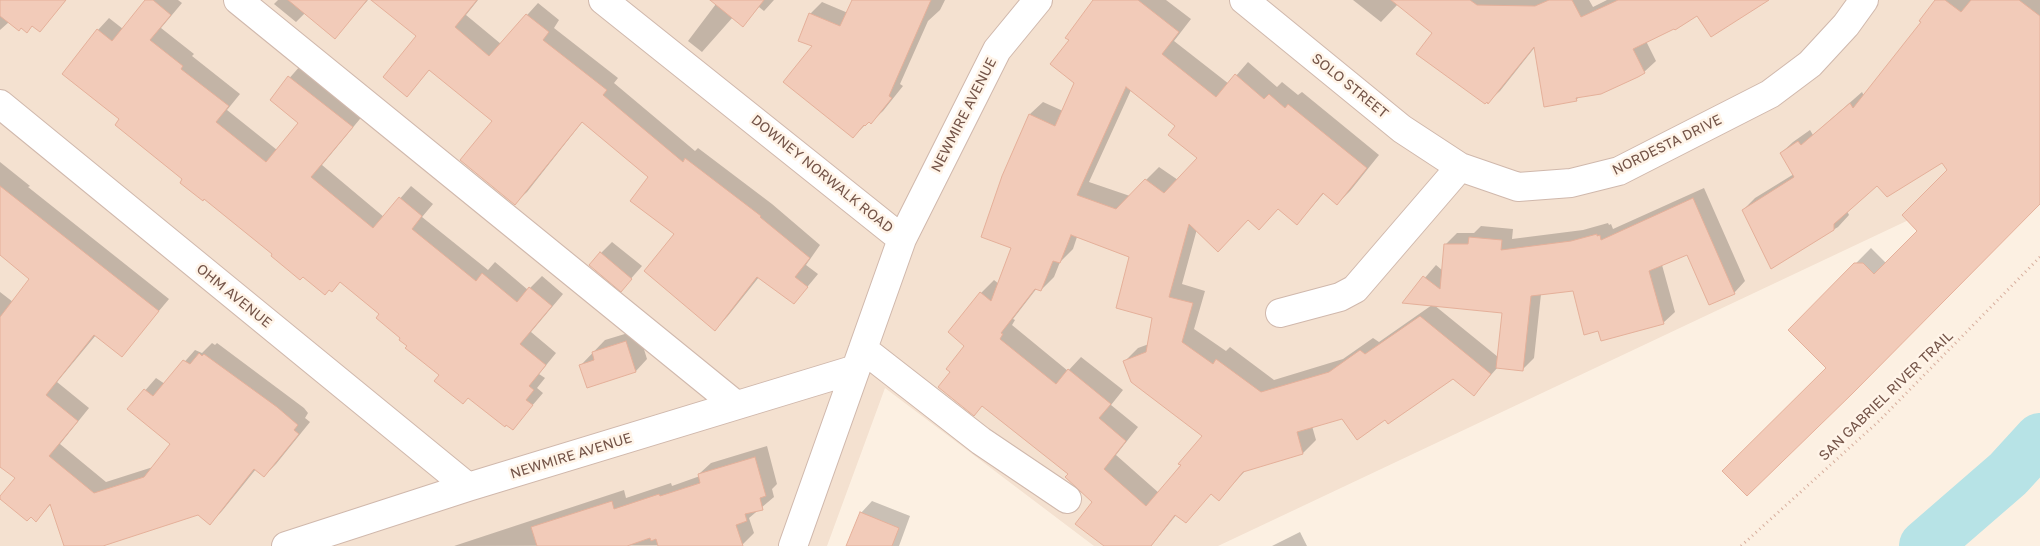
<!DOCTYPE html>
<style>
body{margin:0}
canvas{display:block;background:#fcf0e2}
</style>
<canvas width="2040" height="546"></canvas>
<script>
const ctx = document.querySelector('canvas').getContext('2d');
ctx.lineJoin = 'round';
function fill(path, color) {
  ctx.fillStyle = color;
  ctx.fill(path, 'evenodd');
}
function toPath(rows) {
  const path = new Path2D();
  for (const r of rows) {
    path.moveTo(r[0], r[1]);
    for (let i = 2; i < r.length; i += 2) path.lineTo(r[i], r[i + 1]);
  }
  return path;
}
function trace(path, color, width, dash) {
  ctx.strokeStyle = color;
  ctx.lineWidth = width;
  ctx.lineCap = dash ? 'butt' : 'round';
  ctx.setLineDash(dash || []);
  ctx.stroke(path);
}
function write(font, color, halo, rows, align = 'center') {
  ctx.font = font + ' "Golos Text",sans-serif';
  ctx.lineWidth = 5;
  ctx.setLineDash([]);
  ctx.textBaseline = 'middle';
  ctx.strokeStyle = halo;
  ctx.fillStyle = color;
  for (const [text, x, y, turn = 0] of rows) {
    ctx.save();
    ctx.translate(x, y);
    ctx.rotate((+turn || 0) * Math.PI / 180);
    ctx.textAlign = isNaN(turn) ? turn : align;
    if (halo) ctx.strokeText(text, 0, 0);
    ctx.fillText(text, 0, 0);
    ctx.restore();
  }
}
const residential = toPath([
 [0,0,2040,0,2040,56,1915,217,1218,546,1094,546,885,388,827,546,0,546]
]);
const shadow = toPath([
 [0,0,66,0,39,31,33,25,27,31,9,22,0,30],
 [147,0,178,0,182,3,161,28,194,54,192,56,240,94,227,110,277,150,300,122,271,99,301,65,364,114,322,165,384,217,411,186,433,204,422,217,488,270,495,262,528,290,542,276,563,294,531,332,556,353,539,374,545,378,537,388,543,393,513,428,441,375,408,346,381,313,341,281,303,275,274,254,184,179,121,119,98,30,109,18,123,29],
 [278,0,368,0,335,37,305,13,296,22,274,4],
 [373,0,478,0,466,15,501,44,538,3,559,20,554,28,618,78,614,83,695,151,698,148,772,204,820,245,806,265,818,274,794,303,759,277,727,317,715,329,650,177,583,121,527,192,515,203,494,121,430,69,407,95,417,36],
 [719,0,774,0,764,11,759,7,743,25,733,17,702,52,688,41],
 [853,0,945,0,940,10,928,21,900,84,903,86,883,111,871,122,869,121,853,137,814,46,810,14,822,2,848,13],
 [1095,0,1166,0,1191,19,1174,41,1229,84,1248,62,1277,87,1282,82,1298,95,1302,92,1379,155,1350,191,1337,204,1324,193,1297,224,1278,208,1248,219,1197,229,1182,284,1205,291,1194,329,1226,351,1230,347,1274,380,1343,359,1373,338,1379,342,1432,305,1404,302,1436,265,1443,271,1446,244,1457,233,1474,233,1481,226,1513,229,1512,239,1583,230,1608,223,1609,225,1611,224,1613,229,1704,188,1745,281,1734,293,1688,253,1662,265,1675,312,1663,323,1599,329,1574,290,1541,294,1534,358,1522,370,1498,367,1474,394,1453,378,1386,418,1343,417,1312,426,1316,440,1303,453,1246,470,1219,499,1212,493,1177,514,1151,546,1108,546,1094,502,1070,474,983,405,974,414,951,372,966,345,981,293,994,280,999,284,1013,248,1030,114,1043,102,1063,111,1076,82,1071,40],
 [1131,90,1177,125,1199,158,1178,180,1159,167,1130,196,1089,182],
 [1077,237,1131,256,1154,318,1149,344,1138,348,1125,361,1203,436,1159,493,1116,455,1138,427,1111,405,1123,390,1081,357,1068,371,1012,325,1015,320,1013,319,1037,288,1041,290,1054,277,1060,262,1073,249],
 [1434,305,1503,312,1498,357],
 [1353,0,1589,0,1593,7,1607,0,1760,0,1698,14,1646,41,1656,61,1644,72,1580,96,1576,100,1535,47,1500,91,1488,102,1434,33,1398,4,1381,22],
 [1936,0,2040,0,2040,203,1828,368,1790,330,1871,248,1886,263,1918,231,1949,170,1943,162,1877,184,1847,211,1849,215,1838,227,1772,267,1743,210,1755,198,1794,174,1781,153,1793,142,1810,130,1813,135,1862,92,1864,96,1922,22],
 [0,162,30,186,28,187,169,299,122,355,96,335,57,382,89,408,60,444,106,482,153,467,172,443,129,409,156,378,165,384,195,350,202,353,212,343,215,345,217,343,304,408,308,413,305,418,310,422,276,464,264,476,256,469,222,511,210,523,199,514,89,546,65,546,51,504,36,520,17,478,0,466,0,292,13,302,31,279,0,254],
 [612,242,642,266,621,290,601,253],
 [638,330,647,359,636,371,581,365,605,340],
 [767,446,777,484,772,489,774,497,749,518,754,533,742,545,454,546,624,490,626,498,671,483,672,486,700,476,699,474,711,463],
 [872,501,910,516,899,546,848,546,861,513],
 [1300,532,1307,546,1272,546]
]);
const river = toPath([
 [1925,546,2008,474,2040,439]
]);
const building = toPath([
 [0,0,66,0,40,32,32,26,27,33,21,28,19,31,0,16,0,0],
 [145,0,153,0,171,15,150,40,183,66,181,69,229,106,216,122,266,162,298,123,270,100,288,76,353,127,311,177,373,228,399,197,422,216,412,229,476,281,482,273,517,302,529,287,552,306,520,344,546,365,529,386,534,390,526,400,533,405,513,430,506,425,505,427,468,398,463,404,434,381,439,375,405,348,407,346,399,340,400,338,376,318,379,314,340,282,332,292,329,290,325,295,303,277,300,280,271,256,272,254,204,199,203,201,180,183,182,179,115,125,119,119,62,74,97,29,112,41,145,0],
 [288,0,367,0,335,39,288,0],
 [371,0,477,0,455,27,489,56,526,14,549,32,543,40,607,90,603,95,683,162,685,158,761,216,760,217,810,258,795,277,808,287,794,304,757,277,715,331,644,271,674,234,630,201,648,177,582,122,515,205,460,160,492,121,429,70,407,97,383,77,416,36,371,0],
 [710,0,764,0,743,27,710,0],
 [852,0,931,0,889,96,892,98,871,124,869,122,865,126,864,125,853,138,783,82,812,46,798,41,809,13,840,26,852,0],
 [1093,0,1138,0,1179,32,1162,54,1216,97,1235,74,1264,99,1269,94,1285,108,1288,104,1367,168,1337,205,1323,193,1297,225,1278,209,1259,230,1248,220,1218,252,1189,224,1169,297,1193,303,1182,342,1213,364,1216,359,1261,392,1329,372,1360,350,1365,354,1420,316,1491,374,1474,396,1453,379,1388,424,1385,420,1357,440,1342,419,1297,432,1303,454,1243,472,1219,501,1211,494,1186,523,1175,515,1151,546,1104,546,1075,524,1092,502,1065,477,1068,474,982,406,974,416,938,387,950,372,946,369,964,346,948,332,980,292,991,301,1011,248,981,237,1002,176,1029,114,1055,126,1074,83,1050,64,1069,40,1065,38,1093,0],
 [1126,87,1175,126,1168,135,1197,158,1164,193,1145,179,1116,209,1077,195,1126,87],
 [1071,235,1129,257,1116,308,1152,318,1146,352,1123,361,1131,382,1202,436,1178,464,1181,465,1146,506,1104,469,1126,441,1099,418,1111,404,1068,369,1056,384,1000,339,1003,334,1001,333,1035,289,1041,291,1053,261,1060,263,1071,235],
 [1391,0,1470,0,1477,5,1535,6,1549,0,1572,0,1581,17,1618,0,1769,0,1711,37,1697,16,1675,30,1674,29,1633,49,1645,73,1638,77,1601,94,1576,98,1577,101,1544,107,1534,47,1488,104,1487,102,1485,104,1416,54,1432,33,1391,0],
 [1935,0,1945,0,1961,12,1971,0,2019,0,2040,16,2040,204,1852,394,1747,496,1722,471,1826,368,1788,330,1854,263,1863,263,1874,274,1917,231,1902,215,1947,170,1942,163,1887,197,1877,186,1834,224,1834,230,1771,269,1742,210,1794,177,1780,153,1798,141,1801,145,1850,103,1853,108,1921,22,1919,21,1935,0],
 [0,186,159,311,122,357,94,335,46,395,78,421,49,456,94,493,144,477,170,444,127,409,144,389,153,396,183,360,190,364,199,353,202,356,204,354,277,407,298,425,294,430,299,434,264,477,254,469,210,525,198,515,103,546,64,546,50,504,36,522,31,517,27,521,0,499,0,496,15,478,0,467,0,317,29,279,0,255,0,186],
 [1693,198,1735,294,1709,305,1687,255,1649,271,1664,324,1601,341,1598,331,1584,335,1573,291,1531,296,1523,371,1496,368,1502,313,1402,303,1423,276,1440,289,1444,244,1468,244,1469,237,1502,240,1501,250,1571,241,1597,234,1597,236,1600,235,1601,240,1693,198],
 [600,252,632,279,621,292,589,265,600,252],
 [626,341,636,372,587,388,579,365,594,360,592,352,626,341],
 [755,457,766,496,760,498,763,510,745,514,747,521,736,525,743,546,658,546,656,539,651,541,650,538,627,546,537,546,531,527,612,501,614,509,659,494,660,496,700,483,698,474,755,457],
 [860,512,899,528,892,546,846,546,860,512]
]);
const path = toPath([
 [1741,546,1879,421,2040,257]
]);
const minor = toPath([
 [238,0,736,405],
 [603,0,902,239],
 [1244,0,1402,129,1460,167,1518,187,1571,183,1619,171,1770,94,1810,64,1846,25,1864,0],
 [0,104,468,487],
 [1280,313,1340,297,1355,289,1460,167],
 [863,349,981,441,1067,499],
 [286,546,468,487,856,369],
 [793,546,902,239,997,50,1038,0]
]);
const streetNames = [
 ["SOLO STREET",1350,86,39],
 ["NEWMIRE AVENUE",964,115,-63],
 ["NORDESTA DRIVE",1667,145,-26],
 ["DOWNEY NORWALK ROAD",822,174,39],
 ["OHM AVENUE",234,296,39],
 ["SAN GABRIEL RIVER TRAIL",1886,396,-44],
 ["NEWMIRE AVENUE",571,456,-17]
];
fill(residential, '#f4e1d0');
fill(shadow, '#0003');
trace(river, '#b7e3e6', 52);
fill(building, '#f2cbb9');
trace(building, '#e5b09a', 1);
trace(minor, '#d0b8ac', 30);
trace(path, '#d7ae9d', 3, [1, 4]);
trace(minor, '#fff', 28);
write('14px', '#745448', '#fff4e8', streetNames);
</script>
